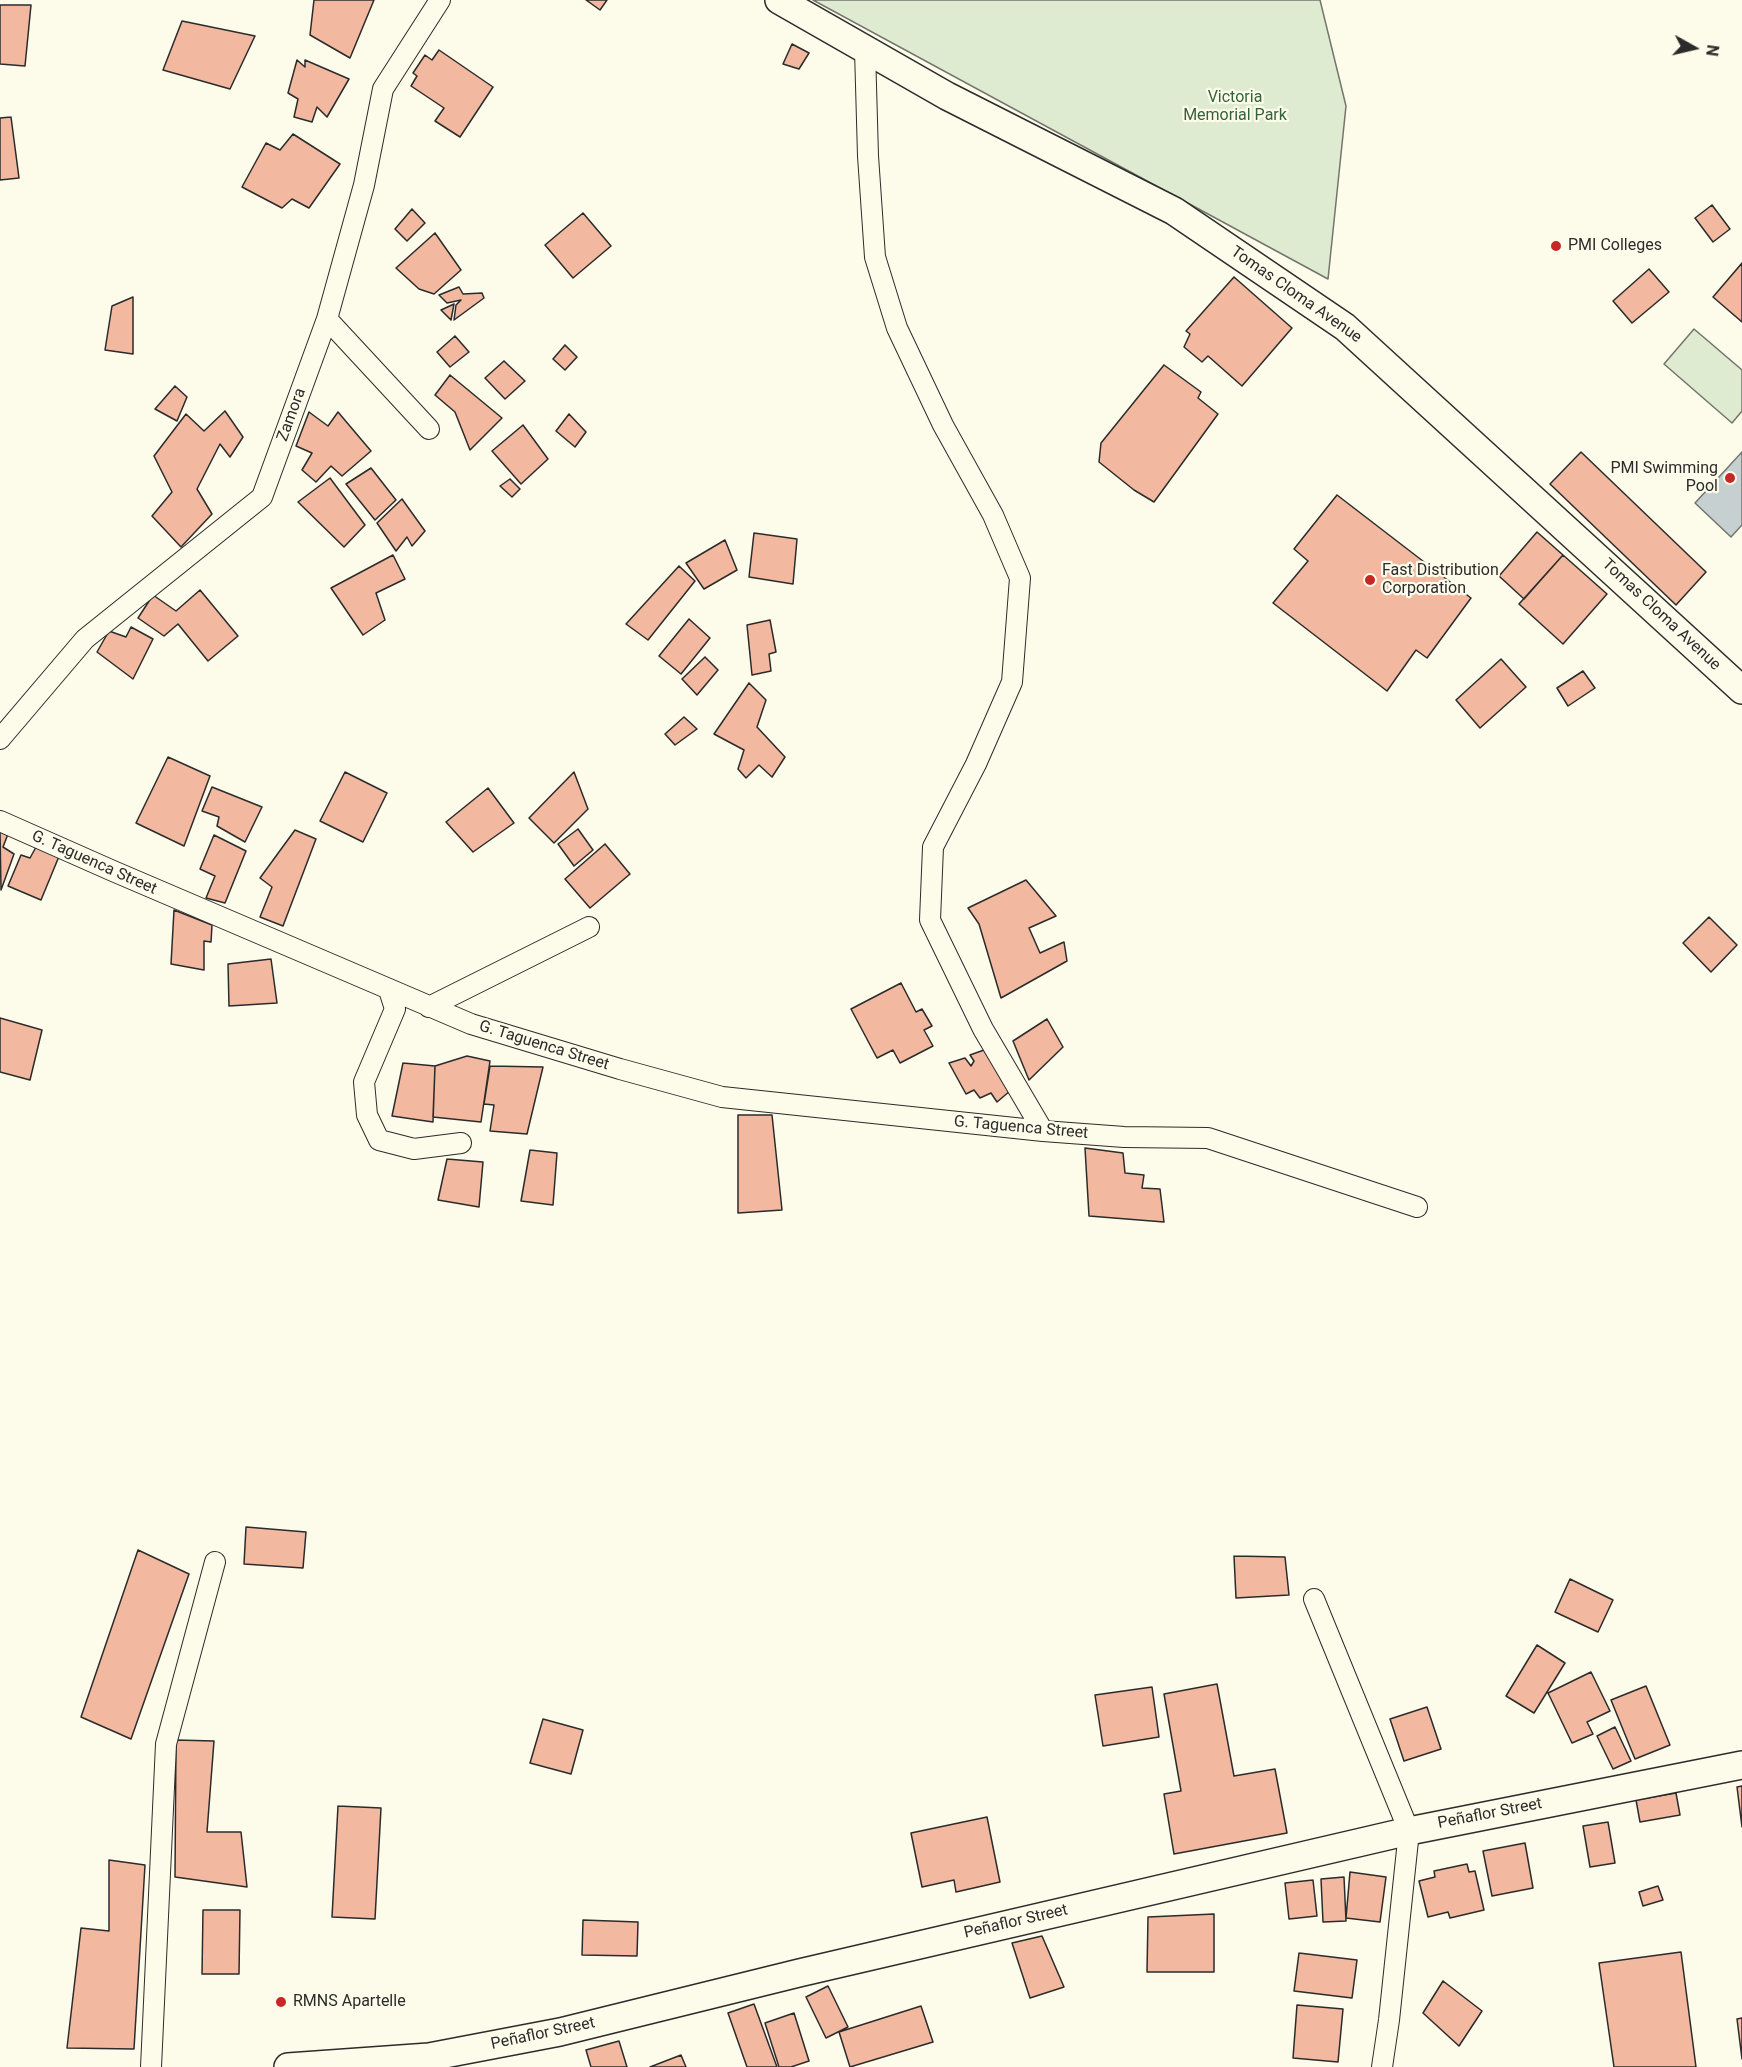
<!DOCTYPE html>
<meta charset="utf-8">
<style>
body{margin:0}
#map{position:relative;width:1742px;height:2067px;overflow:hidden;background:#fdfbea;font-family:Roboto,sans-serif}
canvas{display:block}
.north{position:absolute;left:1664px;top:18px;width:60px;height:60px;-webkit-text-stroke:4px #fdfbea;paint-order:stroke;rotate:98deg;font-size:16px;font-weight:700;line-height:24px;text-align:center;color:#2b2b2b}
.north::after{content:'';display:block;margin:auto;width:21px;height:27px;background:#2b2b2b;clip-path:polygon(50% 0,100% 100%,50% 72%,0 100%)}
</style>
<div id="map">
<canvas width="1742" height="2067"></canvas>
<div class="north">N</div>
</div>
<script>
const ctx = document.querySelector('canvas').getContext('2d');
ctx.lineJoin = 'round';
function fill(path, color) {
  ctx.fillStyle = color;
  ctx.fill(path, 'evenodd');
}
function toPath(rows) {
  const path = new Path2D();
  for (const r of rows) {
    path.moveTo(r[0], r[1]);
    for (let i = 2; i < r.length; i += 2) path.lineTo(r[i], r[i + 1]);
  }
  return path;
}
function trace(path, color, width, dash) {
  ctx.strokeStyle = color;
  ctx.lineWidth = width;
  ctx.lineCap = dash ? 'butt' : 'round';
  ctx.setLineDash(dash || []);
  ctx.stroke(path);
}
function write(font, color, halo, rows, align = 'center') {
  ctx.font = font + ' Roboto,sans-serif';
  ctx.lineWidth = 4.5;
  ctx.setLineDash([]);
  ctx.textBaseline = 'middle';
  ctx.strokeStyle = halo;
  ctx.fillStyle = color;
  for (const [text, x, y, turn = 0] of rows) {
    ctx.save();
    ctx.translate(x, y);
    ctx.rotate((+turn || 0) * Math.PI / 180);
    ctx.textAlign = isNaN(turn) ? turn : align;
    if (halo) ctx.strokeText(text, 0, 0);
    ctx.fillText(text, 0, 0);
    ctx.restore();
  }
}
const green = toPath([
 [813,0,1320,0,1346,106,1328,279,813,0],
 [1694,329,1742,370,1742,411,1732,423,1664,364,1694,329]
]);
const water = toPath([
 [1742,452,1742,525,1731,537,1695,503,1742,452]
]);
const building = toPath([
 [314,0,374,0,350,58,310,35,314,0],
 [586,0,607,0,600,10,586,0],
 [0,5,31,5,25,66,0,64,0,5],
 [182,21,255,36,230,89,163,70,182,21],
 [792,44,809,53,799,69,783,64,792,44],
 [439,50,493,87,460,137,435,121,444,108,411,86,417,76,413,73,425,55,432,60,439,50],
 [297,60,305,67,305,60,349,79,327,117,317,107,312,122,294,117,298,99,288,93,297,60],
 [11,117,19,178,0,180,0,118,11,117],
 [293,134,340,164,309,208,292,199,282,208,242,187,266,143,280,150,293,134],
 [1712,205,1730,229,1713,242,1695,218,1712,205],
 [412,209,425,223,407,241,395,229,412,209],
 [583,213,611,246,573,278,545,245,583,213],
 [435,233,461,270,434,294,419,289,396,268,435,233],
 [1742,263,1742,322,1713,297,1742,263],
 [1649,269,1669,292,1632,323,1613,301,1649,269],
 [1234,277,1292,328,1242,386,1208,356,1202,362,1184,347,1190,334,1186,331,1234,277],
 [459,287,463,294,482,293,484,298,454,320,456,305,461,300,447,303,439,295,459,287],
 [133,297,133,354,105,350,112,306,133,297],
 [454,304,451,320,441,310,454,304],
 [455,336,469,352,450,367,437,352,455,336],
 [565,345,577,357,565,370,553,359,565,345],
 [504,361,525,381,505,399,485,378,504,361],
 [1164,365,1201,392,1198,398,1218,414,1154,502,1134,490,1099,462,1101,443,1164,365],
 [450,375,502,418,470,450,455,412,435,395,450,375],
 [175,386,187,397,177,421,155,409,175,386],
 [225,411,243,437,230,457,220,444,197,489,212,514,181,547,152,516,172,492,154,456,186,414,204,431,225,411],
 [309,412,328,426,338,412,371,451,342,476,331,466,316,482,302,470,312,453,296,446,309,412],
 [569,414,586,432,575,447,556,431,569,414],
 [523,425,548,459,521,484,492,451,523,425],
 [1581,452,1706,572,1676,605,1550,484,1581,452],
 [371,468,396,500,375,520,346,484,371,468],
 [330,478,365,525,344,547,298,502,330,478],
 [510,479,520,489,512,497,500,486,510,479],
 [1337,495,1471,598,1427,658,1416,650,1387,691,1273,603,1308,561,1294,549,1337,495],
 [402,499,425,531,412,546,407,537,396,551,377,523,402,499],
 [1537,532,1563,555,1524,599,1499,576,1537,532],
 [754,533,797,539,793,584,749,577,754,533],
 [725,540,737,570,704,589,686,563,725,540],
 [393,555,405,579,376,593,385,620,363,635,331,588,393,555],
 [1563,555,1607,594,1563,644,1519,604,1563,555],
 [679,566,695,581,648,640,626,624,679,566],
 [200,590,238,636,208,661,178,624,164,636,138,618,153,595,176,611,200,590],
 [689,619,710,638,681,674,659,656,689,619],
 [770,620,776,652,769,654,771,671,752,675,747,625,770,620],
 [131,627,153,639,133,679,97,652,109,631,126,637,131,627],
 [705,657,718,670,697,695,682,679,705,657],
 [1501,659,1526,687,1480,728,1456,700,1501,659],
 [1583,671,1595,688,1568,706,1557,688,1583,671],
 [749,683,766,700,757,727,785,757,772,777,759,765,746,778,738,769,744,750,714,734,749,683],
 [684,717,697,729,675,745,665,734,684,717],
 [168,757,210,776,184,846,136,823,168,757],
 [345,772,387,793,363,842,320,821,345,772],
 [574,772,588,809,554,843,529,818,574,772],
 [212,787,262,807,245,842,217,826,219,817,202,811,212,787],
 [488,788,514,823,473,852,446,822,488,788],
 [578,829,593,850,574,866,558,844,578,829],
 [0,830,8,834,3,847,14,854,1,890,0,830],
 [295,830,316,839,283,926,260,917,272,887,260,878,295,830],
 [214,835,246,851,225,903,206,898,215,876,200,869,214,835],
 [605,844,630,874,590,908,565,879,605,844],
 [36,847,60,854,41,900,8,886,21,855,30,858,36,847],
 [1026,880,1056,916,1029,928,1040,953,1064,942,1067,961,1001,998,979,924,968,908,1026,880],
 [174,910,212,925,211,942,204,941,204,970,171,964,174,910],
 [1709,917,1737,945,1711,972,1683,943,1709,917],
 [271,959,277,1003,229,1006,228,964,271,959],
 [901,983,916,1012,922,1009,932,1026,924,1030,933,1046,900,1063,893,1050,877,1058,851,1009,901,983],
 [0,1018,42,1030,30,1080,0,1072,0,1018],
 [1047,1019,1063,1047,1029,1080,1013,1041,1047,1019],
 [984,1050,1010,1091,997,1102,991,1093,980,1098,974,1090,966,1094,949,1063,965,1058,971,1066,974,1061,970,1055,984,1050],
 [467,1056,490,1061,481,1122,433,1117,435,1066,467,1056],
 [403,1063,435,1066,433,1122,392,1116,403,1063],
 [490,1066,543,1067,527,1134,490,1131,494,1105,484,1104,490,1066],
 [738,1115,772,1115,782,1210,738,1213,738,1115],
 [1085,1148,1123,1153,1125,1173,1144,1175,1142,1188,1160,1189,1164,1222,1089,1216,1085,1148],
 [530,1150,557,1153,553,1205,521,1201,530,1150],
 [447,1159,483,1162,479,1207,438,1200,447,1159],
 [246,1527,306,1532,303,1568,244,1564,246,1527],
 [138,1550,189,1574,131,1739,81,1717,138,1550],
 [1234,1556,1285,1557,1289,1595,1236,1598,1234,1556],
 [1570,1579,1613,1600,1598,1632,1555,1612,1570,1579],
 [1537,1645,1565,1663,1534,1713,1506,1696,1537,1645],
 [1591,1672,1610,1711,1587,1722,1593,1734,1572,1743,1548,1693,1591,1672],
 [1217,1684,1234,1776,1275,1769,1287,1833,1174,1854,1164,1794,1181,1791,1164,1694,1217,1684],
 [1646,1686,1670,1745,1635,1759,1611,1700,1646,1686],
 [1152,1687,1159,1737,1103,1746,1095,1695,1152,1687],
 [1427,1707,1441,1749,1404,1761,1390,1719,1427,1707],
 [543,1719,583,1730,571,1774,530,1763,543,1719],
 [1615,1727,1631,1761,1613,1769,1597,1736,1615,1727],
 [176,1740,214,1741,207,1832,241,1832,247,1887,175,1877,176,1740],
 [1742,1786,1742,1827,1737,1787,1742,1786],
 [1676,1793,1680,1815,1640,1822,1636,1800,1676,1793],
 [338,1806,381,1808,375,1919,332,1917,338,1806],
 [987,1817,1000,1882,956,1892,954,1880,922,1887,911,1833,987,1817],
 [1608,1822,1615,1863,1590,1867,1583,1826,1608,1822],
 [1525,1843,1533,1888,1492,1896,1483,1851,1525,1843],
 [109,1860,145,1865,134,2049,67,2048,81,1928,109,1931,109,1860],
 [1467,1864,1469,1872,1475,1871,1484,1910,1450,1918,1448,1912,1428,1917,1419,1881,1435,1877,1434,1871,1467,1864],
 [1350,1872,1386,1877,1380,1922,1346,1918,1350,1872],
 [1344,1877,1346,1921,1323,1922,1321,1879,1344,1877],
 [1313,1880,1317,1916,1289,1919,1285,1883,1313,1880],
 [1658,1886,1663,1900,1643,1906,1639,1892,1658,1886],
 [203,1910,240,1910,239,1974,202,1974,203,1910],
 [1214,1914,1214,1972,1147,1972,1148,1917,1214,1914],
 [583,1920,638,1922,637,1956,582,1955,583,1920],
 [1042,1936,1064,1987,1030,1998,1012,1943,1042,1936],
 [1681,1952,1696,2067,1614,2067,1599,1963,1681,1952],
 [1299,1953,1357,1960,1352,1998,1294,1991,1299,1953],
 [1443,1981,1482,2011,1459,2046,1423,2013,1443,1981],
 [828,1986,848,2027,826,2038,806,1997,828,1986],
 [754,2004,777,2067,747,2067,728,2013,754,2004],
 [1297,2005,1343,2009,1338,2062,1293,2058,1297,2005],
 [921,2006,933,2042,850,2067,839,2032,921,2006],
 [794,2013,809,2061,791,2067,779,2067,765,2023,794,2013],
 [1742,2018,1742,2059,1737,2019,1742,2018],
 [619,2041,627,2067,591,2067,586,2050,619,2041],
 [681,2055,686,2067,650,2067,681,2055]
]);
const street = toPath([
 [865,50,868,156,875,257,897,328,943,425,993,515,1020,578,1012,682,976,764,933,847,930,920,983,1029,1043,1131],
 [327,319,429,429],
 [0,739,85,639,262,497,327,319,364,185,383,89,440,0],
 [0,821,113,871,471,1024,620,1069,722,1097,1043,1131,1124,1137,1208,1138,1417,1207],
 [389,990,395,1009,364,1082,367,1115,379,1140,414,1149,461,1143],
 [429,1007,589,927],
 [1314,1599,1409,1831,1389,2020,1382,2067],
 [151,2067,166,1744,215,1562]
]);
const secondary = toPath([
 [779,0,947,96,1174,211,1345,327,1742,690],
 [288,2067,429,2057,560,2032,799,1973,1409,1831,1742,1765]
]);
const markers = [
 [1556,246,6,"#c62828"],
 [1730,478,6,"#c62828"],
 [1370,580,6,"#c62828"],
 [281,2002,6,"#c62828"]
];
const parkNames = [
 ["Victoria",1235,98],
 ["Memorial Park",1235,116]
];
const poiNames = [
 ["PMI Colleges",1568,246],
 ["PMI Swimming",1718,469,"right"],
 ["Pool",1718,487,"right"],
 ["Fast Distribution",1382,571],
 ["Corporation",1382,589],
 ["RMNS Apartelle",293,2002]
];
const streetNames = [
 ["Tomas Cloma Avenue",1296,295,35],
 ["Zamora",292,415,-70],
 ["Tomas Cloma Avenue",1661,615,43],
 ["G. Taguenca Street",94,863,24],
 ["G. Taguenca Street",544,1046,17],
 ["G. Taguenca Street",1021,1128,5],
 ["Peñaflor Street",1490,1814,-11],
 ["Peñaflor Street",1016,1922,-13],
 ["Peñaflor Street",543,2034,-12]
];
fill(green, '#deebd1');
trace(green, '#74746e', 1.5);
fill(water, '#c7d0d0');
trace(water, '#74746e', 1.5);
fill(building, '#f2b8a0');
trace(building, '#2b2b2b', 1.5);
trace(street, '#2b2b2b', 22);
trace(secondary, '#2b2b2b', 30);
trace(street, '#fdfbea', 20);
trace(secondary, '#fdfbea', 27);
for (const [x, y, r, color] of markers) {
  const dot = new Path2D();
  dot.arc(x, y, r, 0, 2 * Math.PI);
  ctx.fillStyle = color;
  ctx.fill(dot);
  trace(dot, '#fdfbea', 2);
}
write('16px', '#34623c', '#fdfbea', parkNames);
write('16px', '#2b2b2b', '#fdfbea', poiNames, 'left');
write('16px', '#2b2b2b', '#fdfbea', streetNames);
</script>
